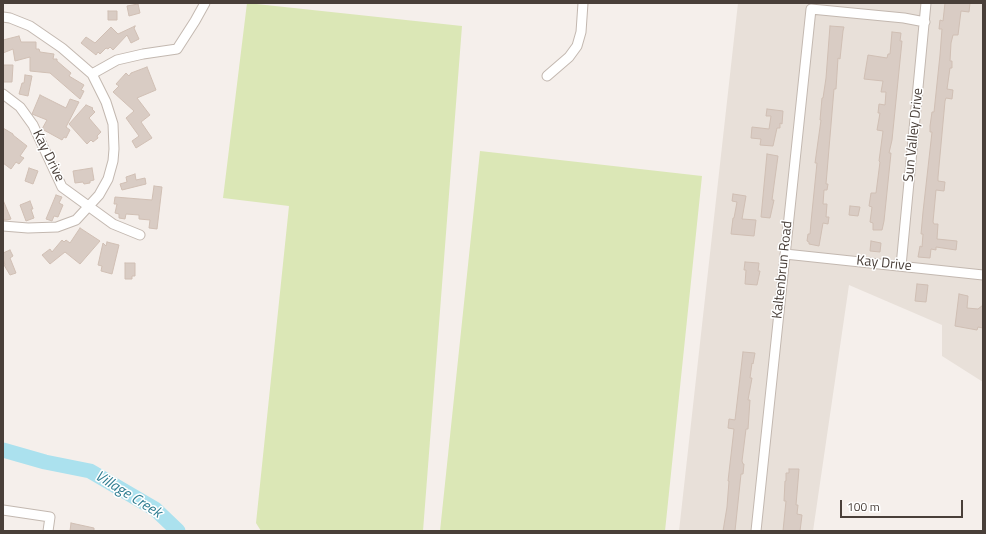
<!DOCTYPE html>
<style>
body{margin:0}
#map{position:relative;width:986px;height:534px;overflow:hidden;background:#f5efeb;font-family:"Titillium Web",sans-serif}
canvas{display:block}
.frame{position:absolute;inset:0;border:4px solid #493f39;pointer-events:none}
.scale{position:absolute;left:840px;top:500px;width:123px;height:18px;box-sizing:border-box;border:2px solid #493f39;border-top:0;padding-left:5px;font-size:12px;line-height:14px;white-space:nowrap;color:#493f39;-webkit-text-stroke:3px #fff;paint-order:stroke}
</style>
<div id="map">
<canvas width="986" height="534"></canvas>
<div class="frame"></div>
<div class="scale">100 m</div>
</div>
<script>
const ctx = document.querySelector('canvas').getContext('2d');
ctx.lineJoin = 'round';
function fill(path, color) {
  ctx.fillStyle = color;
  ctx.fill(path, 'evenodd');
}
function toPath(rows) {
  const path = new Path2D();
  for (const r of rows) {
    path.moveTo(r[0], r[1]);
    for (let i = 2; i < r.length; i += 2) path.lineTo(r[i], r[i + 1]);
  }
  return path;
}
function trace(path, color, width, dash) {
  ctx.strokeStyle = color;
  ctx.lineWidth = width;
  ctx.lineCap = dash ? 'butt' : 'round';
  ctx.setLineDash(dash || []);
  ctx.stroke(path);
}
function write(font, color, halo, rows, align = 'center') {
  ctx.font = font + ' "Titillium Web",sans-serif';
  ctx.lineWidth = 3;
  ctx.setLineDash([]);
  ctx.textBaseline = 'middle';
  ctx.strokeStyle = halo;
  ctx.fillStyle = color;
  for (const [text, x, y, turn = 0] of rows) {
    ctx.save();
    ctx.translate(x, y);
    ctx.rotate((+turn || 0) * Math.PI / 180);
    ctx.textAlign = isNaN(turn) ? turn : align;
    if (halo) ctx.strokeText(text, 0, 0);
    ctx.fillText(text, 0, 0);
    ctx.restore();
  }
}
const residential = toPath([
 [738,3,983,3,983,382,942,356,942,325,849,285,813,531,679,531]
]);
const green = toPath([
 [247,3,462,26,423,531,261,531,256,523,289,206,223,198],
 [480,151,702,176,665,531,440,531]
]);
const river = toPath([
 [3,450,45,462,90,471,155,509,178,531]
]);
const building = toPath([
 [945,3,970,3,969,12,961,11,958,35,953,35,951,43,950,61,952,61,952,68,950,68,947,89,953,90,952,99,946,98,945,101,938,177,938,181,945,182,944,191,936,190,933,222,934,224,938,224,937,239,957,241,956,250,936,247,936,250,931,249,930,258,918,257,920,246,922,247,923,234,921,234,923,212,932,132,930,132,930,126,932,112,934,112,940,55,942,29,939,29,940,20,943,21,945,3],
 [138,4,140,13,129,16,127,6,138,4],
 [108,11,117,11,117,20,108,20,108,11],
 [135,26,135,27,134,28,139,39,131,43,127,35,113,50,110,47,108,49,106,48,100,54,98,52,96,55,81,43,86,37,95,43,111,27,118,34,135,26],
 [830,26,844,27,843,31,840,59,838,58,836,89,834,89,826,184,828,184,827,190,824,190,823,204,827,204,826,217,829,217,828,224,823,223,819,246,809,244,809,242,807,241,808,234,810,234,811,222,817,163,815,163,821,120,820,120,822,98,823,98,826,78,830,26],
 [892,32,901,33,900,41,902,41,892,140,889,153,891,153,884,221,882,230,873,230,873,223,870,222,872,207,869,206,871,193,876,193,880,162,879,161,883,131,877,130,880,113,878,113,879,104,885,105,886,92,881,92,883,81,864,79,868,55,887,58,888,54,890,54,892,32],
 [19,36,21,42,36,42,36,49,39,49,40,52,54,54,53,59,57,59,57,61,71,73,69,76,84,85,81,90,84,91,80,99,50,73,30,71,30,57,15,61,13,49,3,53,3,40,19,36],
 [3,65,13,65,12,82,3,82,3,65],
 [147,67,156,90,137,98,150,115,141,122,152,138,136,148,132,141,139,136,126,118,134,111,113,92,119,86,116,84,126,73,129,76,131,73,147,67],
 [25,75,32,76,28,96,19,94,22,83,24,83,25,75],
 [40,95,66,108,70,99,79,102,66,127,70,130,66,138,64,137,62,140,42,129,47,120,32,114,40,95],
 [86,105,93,108,92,109,95,112,89,118,101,132,97,136,98,138,93,142,91,140,87,144,69,124,86,105],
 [767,109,783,111,782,124,780,123,780,128,777,128,773,146,760,145,761,139,751,138,752,127,769,129,771,116,766,116,767,109],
 [3,128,13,134,13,135,27,146,20,156,24,158,19,164,16,162,11,169,3,163,3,128],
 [767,154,778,156,774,185,772,200,774,200,770,218,761,217,767,154],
 [29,168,38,171,33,184,25,181,29,168],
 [92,168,94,180,90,181,90,183,84,184,83,182,75,183,73,171,92,168],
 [135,174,136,180,145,178,146,184,122,190,120,184,127,182,126,177,135,174],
 [154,186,162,187,157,229,149,228,150,220,139,219,139,215,126,214,125,219,119,218,119,214,115,213,117,204,114,204,115,197,152,200,154,186],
 [733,194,746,196,742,219,756,220,754,236,731,234,733,218,734,218,737,202,732,201,733,194],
 [56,195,62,197,59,203,63,205,58,217,54,216,52,221,46,219,56,195],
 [3,200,11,219,7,220,4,220,3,216,3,200],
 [30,201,33,209,31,209,34,218,26,221,20,205,30,201],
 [850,206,860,207,858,216,849,215,850,206],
 [80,228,100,241,80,264,65,252,50,264,42,255,50,249,52,252,62,240,64,242,66,240,70,243,80,228],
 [871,241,881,243,880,252,870,251,871,241],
 [107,242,119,245,112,274,101,271,102,266,98,265,103,243,106,246,107,242],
 [10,250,13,256,10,258,16,273,10,275,4,265,5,265,3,258,3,253,10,250],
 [745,262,759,263,758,271,760,271,757,285,745,284,746,270,744,270,745,262],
 [125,263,135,263,135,276,132,276,132,279,125,279,125,263],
 [917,284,928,285,926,302,915,301,917,284],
 [959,294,968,296,967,308,978,309,983,305,983,328,978,327,977,330,955,326,959,294],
 [743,352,755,353,753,364,752,363,750,378,752,378,748,400,750,400,748,429,746,429,742,461,743,464,744,464,743,474,741,474,735,531,723,531,727,507,729,481,728,481,734,429,728,428,729,419,735,420,743,352],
 [789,469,799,469,796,505,798,505,797,514,802,515,800,531,783,531,786,501,784,501,785,481,786,481,786,473,789,473,789,469],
 [71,523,94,528,94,531,70,531,71,523]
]);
const minor = toPath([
 [3,17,10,18,30,26,62,48,92,74,106,102,113,124,114,149,113,161,108,179,99,195,76,220,57,227,28,228,3,226],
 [92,74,117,60,143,54,177,49,195,21,205,3],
 [547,76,569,57,577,46,581,32,583,3],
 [3,94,20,107,33,125,62,187,113,224,140,235],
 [785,254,983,275],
 [901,266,926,3],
 [3,510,50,517,48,531],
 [756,531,811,9,904,18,925,22]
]);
const streetNames = [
 ["Sun Valley Drive",914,135,-84],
 ["Kay Drive",48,156,64],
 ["Kay Drive",884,264,6],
 ["Kaltenbrun Road",783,270,-84]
];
const waterNames = [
 ["Village Creek",128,495,32]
];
fill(residential, '#e8e0d9');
fill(green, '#dbe7b6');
trace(river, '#abe1ee', 15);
fill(building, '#d9ccc4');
trace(building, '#d0bfb4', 1);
trace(minor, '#c3b8b0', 11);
trace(minor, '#fff', 9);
write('14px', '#493f39', '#fff', streetNames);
write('italic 15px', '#2f7d91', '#fff', waterNames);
</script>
